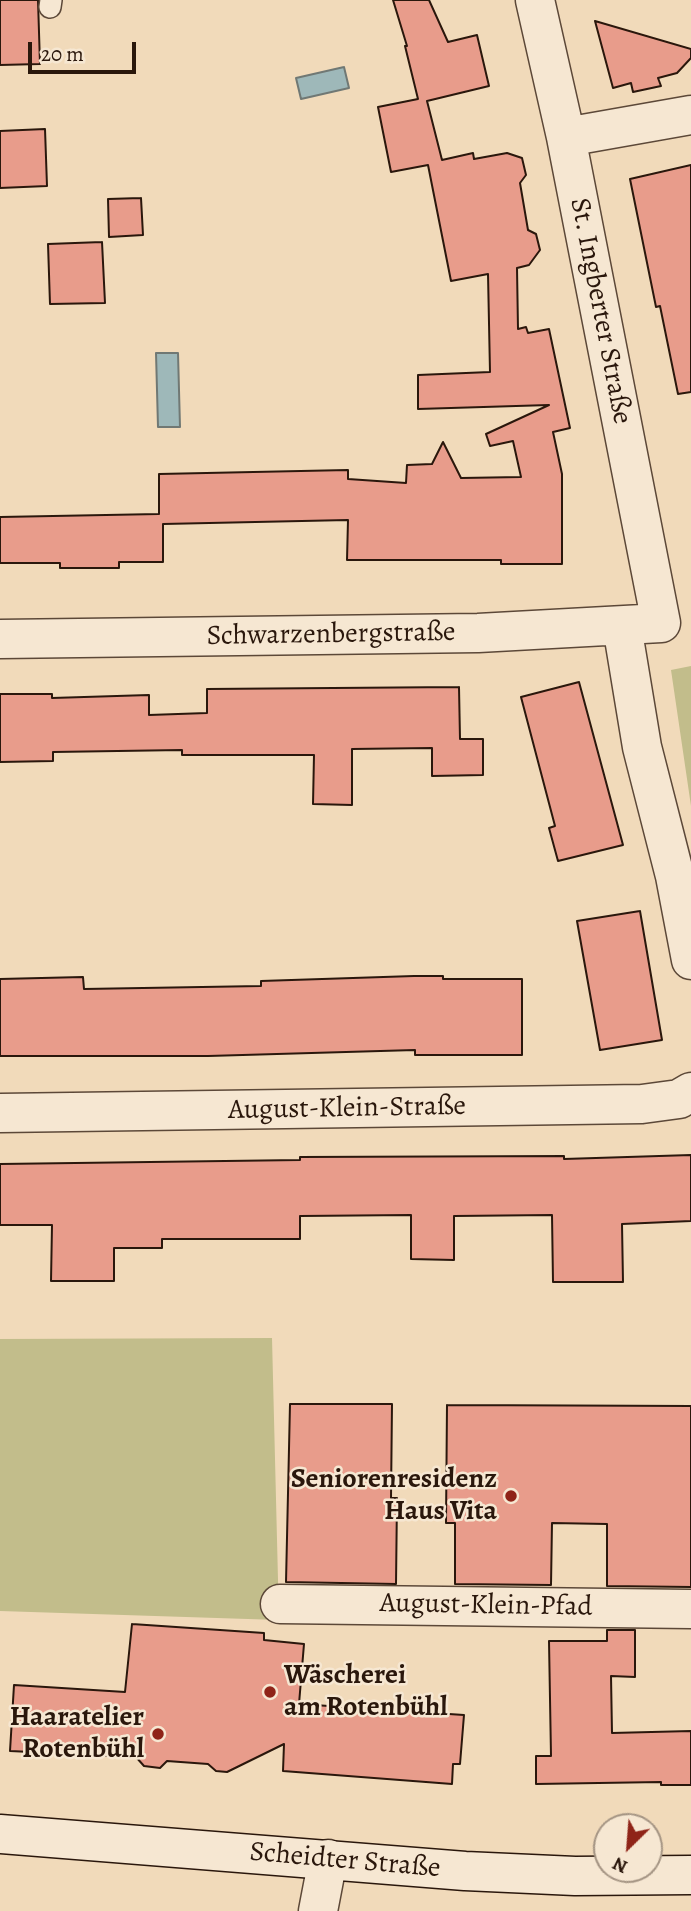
<!DOCTYPE html>
<meta charset="utf-8">
<style>
body{margin:0}
#map{position:relative;width:691px;height:1911px;overflow:hidden;background:#f1daba;font-family:Alegreya,serif}
canvas{display:block}
.north{position:absolute;left:593px;top:1813px;width:70px;height:70px;box-sizing:border-box;background:#f6e7d2;border:2px solid #a49483;border-radius:50%;rotate:205deg;font-size:19px;font-weight:700;line-height:28px;text-align:center;color:#2a170c}
.north::after{content:'';display:block;margin:auto;width:24px;height:32px;background:#8f2418;clip-path:polygon(50% 0,100% 100%,50% 72%,0 100%)}
.scale{position:absolute;left:28px;top:42px;width:108px;height:32px;box-sizing:border-box;border:4px solid #2a170c;border-top:0;padding-left:9px;font-size:21px;line-height:24px;white-space:nowrap;color:#2a170c;-webkit-text-stroke:5px #f6e7d2;paint-order:stroke}
</style>
<div id="map">
<canvas width="691" height="1911"></canvas>
<div class="north">N</div>
<div class="scale">20 m</div>
</div>
<script>
const ctx = document.querySelector('canvas').getContext('2d');
ctx.lineJoin = 'round';
function fill(path, color) {
  ctx.fillStyle = color;
  ctx.fill(path, 'evenodd');
}
function toPath(rows) {
  const path = new Path2D();
  for (const r of rows) {
    path.moveTo(r[0], r[1]);
    for (let i = 2; i < r.length; i += 2) path.lineTo(r[i], r[i + 1]);
  }
  return path;
}
function trace(path, color, width, dash) {
  ctx.strokeStyle = color;
  ctx.lineWidth = width;
  ctx.lineCap = dash ? 'butt' : 'round';
  ctx.setLineDash(dash || []);
  ctx.stroke(path);
}
function write(font, color, halo, rows, align = 'center') {
  ctx.font = font + ' Alegreya,serif';
  ctx.lineWidth = 5;
  ctx.setLineDash([]);
  ctx.textBaseline = 'middle';
  ctx.strokeStyle = halo;
  ctx.fillStyle = color;
  for (const [text, x, y, turn = 0] of rows) {
    ctx.save();
    ctx.translate(x, y);
    ctx.rotate((+turn || 0) * Math.PI / 180);
    ctx.textAlign = isNaN(turn) ? turn : align;
    if (halo) ctx.strokeText(text, 0, 0);
    ctx.fillText(text, 0, 0);
    ctx.restore();
  }
}
const green = toPath([
 [691,666,691,806,671,670],
 [272,1338,279,1620,0,1611,0,1339]
]);
const water = toPath([
 [344,67,349,88,301,99,296,78,344,67],
 [156,353,178,353,180,427,158,427,156,353]
]);
const building = toPath([
 [0,0,38,0,40,64,0,65,0,0],
 [393,0,429,0,448,42,477,35,489,86,427,101,442,160,473,153,474,159,507,153,522,158,526,175,520,183,528,230,536,234,540,250,529,265,517,268,518,329,526,327,528,333,549,329,570,428,553,432,562,474,562,564,501,564,501,560,347,560,348,520,163,524,163,562,119,562,119,568,60,568,60,563,0,563,0,517,159,514,159,474,348,470,348,479,406,483,407,465,432,464,443,442,461,478,521,477,513,441,490,446,486,434,549,405,418,409,418,375,490,372,488,274,451,281,428,165,391,172,378,107,418,99,405,46,407,46,393,0],
 [595,21,691,49,691,58,677,73,658,78,661,86,633,92,631,83,613,88,595,21],
 [45,129,47,186,0,188,0,131,45,129],
 [691,165,691,392,678,394,660,306,656,307,630,179,691,165],
 [141,198,143,235,109,237,108,199,141,198],
 [102,242,105,303,50,304,48,244,102,242],
 [579,682,623,845,558,861,549,828,555,826,521,697,579,682],
 [459,687,460,739,483,739,483,775,432,776,432,748,352,749,352,805,313,804,314,755,182,755,182,750,53,752,53,761,0,762,0,694,52,694,52,698,149,695,149,715,207,713,207,689,459,687],
 [640,911,662,1040,600,1050,577,921,640,911],
 [414,976,443,976,443,979,522,979,522,1055,415,1055,415,1050,208,1056,0,1056,0,979,83,977,84,989,261,986,261,981,414,976],
 [691,1155,691,1221,622,1224,623,1282,553,1282,552,1215,454,1216,454,1260,411,1259,411,1215,300,1216,300,1239,162,1239,162,1248,114,1248,114,1281,51,1281,52,1225,0,1225,0,1164,300,1160,300,1157,564,1156,564,1159,691,1155],
 [290,1404,392,1404,391,1498,397,1498,396,1584,286,1582,290,1404],
 [447,1405,691,1406,691,1587,607,1586,607,1524,552,1523,551,1585,455,1584,455,1523,446,1523,447,1405],
 [132,1624,264,1633,264,1640,304,1644,299,1704,464,1715,460,1764,453,1764,452,1784,283,1771,284,1744,227,1772,216,1771,208,1764,167,1761,160,1768,144,1766,136,1757,10,1751,14,1685,125,1692,132,1624],
 [607,1630,635,1630,635,1677,611,1676,612,1733,691,1731,691,1785,661,1785,661,1782,536,1784,536,1756,551,1756,549,1641,607,1641,607,1630]
]);
const service = toPath([
 [50,7,51,0]
]);
const minor = toPath([
 [566,137,691,115],
 [622,626,642,747,675,876,691,960],
 [0,639,478,633,661,623,566,137,535,0],
 [0,1113,642,1104,679,1099,691,1092],
 [280,1604,691,1609],
 [318,1911,328,1859]
]);
const secondary = toPath([
 [0,1834,465,1871,575,1876,691,1875]
]);
const markers = [
 [511,1496,7,"#8f2418"],
 [270,1692,7,"#8f2418"],
 [158,1734,7,"#8f2418"]
];
const streetNames = [
 ["St. Ingberter Straße",600,311,79],
 ["Schwarzenbergstraße",331,635,-1],
 ["August-Klein-Straße",347,1109,-1],
 ["August-Klein-Pfad",486,1606,1],
 ["Scheidter Straße",345,1861,5]
];
const poiNames = [
 ["Seniorenresidenz",497,1480],
 ["Haus Vita",497,1512],
 ["Wäscherei",284,1676,"left"],
 ["am Rotenbühl",284,1708,"left"],
 ["Haaratelier",144,1718],
 ["Rotenbühl",144,1750]
];
fill(green, '#c2bd8b');
fill(water, '#9eb8b9');
trace(water, '#707874', 2);
fill(building, '#e89c8b');
trace(building, '#2a170c', 2);
trace(service, '#5c4838', 24);
trace(minor, '#5c4838', 41);
trace(secondary, '#2a170c', 41);
trace(service, '#f6e7d2', 21);
trace(minor, '#f6e7d2', 38);
trace(secondary, '#f6e7d2', 38);
for (const [x, y, r, color] of markers) {
  const dot = new Path2D();
  dot.arc(x, y, r, 0, 2 * Math.PI);
  ctx.fillStyle = color;
  ctx.fill(dot);
  trace(dot, '#f6e7d2', 2.5);
}
write('28px', '#2a170c', '#f6e7d2', streetNames);
write('bold 28px', '#2a170c', '#f6e7d2', poiNames, 'right');
</script>
